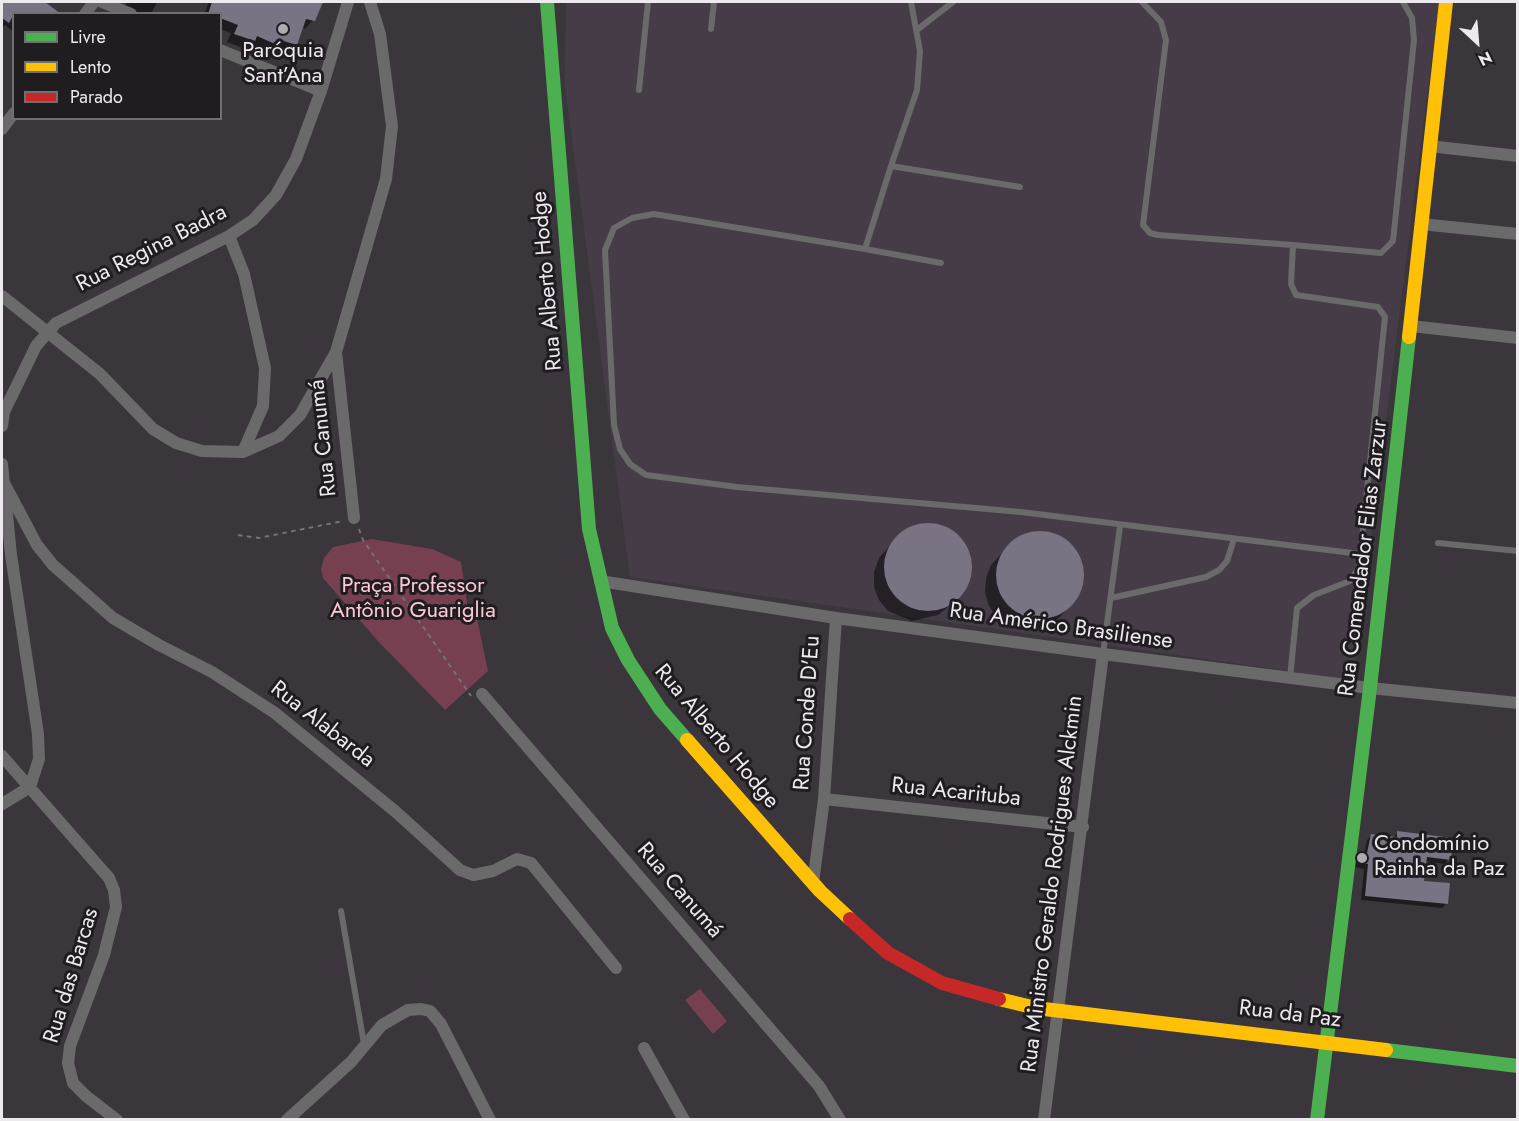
<!DOCTYPE html>
<meta charset="utf-8">
<style>
body{margin:0}
#map{position:relative;width:1519px;height:1121px;overflow:hidden;background:#3a363b;font-family:Jost,sans-serif}
canvas{display:block}
.frame{position:absolute;inset:0;border:3px solid #ede9ee;pointer-events:none}
.legend{position:absolute;left:12px;top:12px;width:210px;height:108px;box-sizing:border-box;background:#201d21;border:2px solid #726f73;margin:0;padding:8px 10px;list-style:none;font-size:18px;color:#ede9ee}
.legend li{display:flex;align-items:center;gap:12px;height:30px}
.legend b{width:30px;border:2px solid #726f73}
.north{position:absolute;left:1447px;top:12px;width:60px;height:60px;-webkit-text-stroke:4px #201d21;paint-order:stroke;rotate:154deg;font-size:16px;font-weight:700;line-height:24px;text-align:center;color:#ede9ee}
.north::after{content:'';display:block;margin:auto;width:21px;height:27px;background:#ede9ee;clip-path:polygon(50% 0,100% 100%,50% 72%,0 100%)}
</style>
<div id="map">
<canvas width="1519" height="1121"></canvas>
<div class="frame"></div>
<ul class="legend">
<li><b style="height:8px;background:#4caf50"></b>Livre</li>
<li><b style="height:8px;background:#ffc107"></b>Lento</li>
<li><b style="height:8px;background:#c62828"></b>Parado</li>
</ul>
<div class="north">N</div>
</div>
<script>
const ctx = document.querySelector('canvas').getContext('2d');
ctx.lineJoin = 'round';
function fill(path, color) {
  ctx.fillStyle = color;
  ctx.fill(path, 'evenodd');
}
function toPath(rows) {
  const path = new Path2D();
  for (const r of rows) {
    if (r.length === 3) {
      path.moveTo(r[0] + r[2], r[1]);
      path.arc(r[0], r[1], r[2], 0, 2 * Math.PI);
      continue;
    }
    path.moveTo(r[0], r[1]);
    for (let i = 2; i < r.length; i += 2) path.lineTo(r[i], r[i + 1]);
  }
  return path;
}
function trace(path, color, width, dash) {
  ctx.strokeStyle = color;
  ctx.lineWidth = width;
  ctx.lineCap = dash ? 'butt' : 'round';
  ctx.setLineDash(dash || []);
  ctx.stroke(path);
}
function write(font, color, halo, rows, align = 'center') {
  ctx.font = font + ' Jost,sans-serif';
  ctx.lineWidth = 6;
  ctx.setLineDash([]);
  ctx.textBaseline = 'middle';
  ctx.strokeStyle = halo;
  ctx.fillStyle = color;
  for (const [text, x, y, turn = 0] of rows) {
    ctx.save();
    ctx.translate(x, y);
    ctx.rotate((+turn || 0) * Math.PI / 180);
    ctx.textAlign = isNaN(turn) ? turn : align;
    if (halo) ctx.strokeText(text, 0, 0);
    ctx.fillText(text, 0, 0);
    ctx.restore();
  }
}
const built = toPath([
 [566,2,1439,2,1353,680,630,577,565,85]
]);
const green = toPath([
 [372,539,432,549,461,562,469,616,476,614,488,671,445,710,377,640,323,578,321,569,324,558,333,547],
 [700,989,727,1021,713,1034,685,1000]
]);
const shadow = toPath([
 [2,2,42,2,58,14,14,14,14,32,5,25,2,28],
 [127,2,157,2,151,14,135,14,124,9],
 [209,2,321,2,313,20,305,29,302,27,296,45,288,53,270,47,266,51,250,45,246,49,227,42,231,33,220,29,220,14,204,14],
 [926,524,941,526,954,533,964,543,970,557,971,571,967,584,948,607,938,615,912,621,888,611,879,600,874,587,874,572,879,558,899,535,912,527],
 [1039,532,1054,534,1067,542,1076,552,1082,566,1083,580,1079,594,1060,617,1049,625,1021,630,1008,625,997,617,989,606,985,593,986,578,991,565,1012,542,1025,535],
 [1398,833,1449,859,1444,864,1425,861,1423,882,1446,904,1442,908,1361,900,1364,869,1355,867,1356,858,1364,854,1367,840,1372,835,1392,838]
]);
const building = toPath([
 [2,2,45,2,61,14,14,14,9,23,2,18],
 [212,2,323,2,315,21,306,19,297,45,277,39,275,44,257,36,255,41,234,34,238,25,220,18,220,14,208,14],
 [928,567,44],
 [1040,575,44],
 [1397,831,1453,838,1451,860,1427,857,1424,881,1450,883,1448,904,1365,896,1368,864,1359,863,1360,852,1367,853,1371,834,1397,837]
]);
const path = toPath([
 [359,529,363,540,471,696],
 [238,535,259,538,343,521]
]);
const lane = toPath([
 [1142,2,1161,22,1166,40,1143,225,1150,233,1158,235,1293,245],
 [711,29,714,2],
 [918,29,953,2],
 [639,90,648,2],
 [891,166,917,90,920,51,911,2],
 [865,249,654,214,632,218,614,228,605,250,614,425,620,449,630,464,646,475,737,487,1021,512,1360,554],
 [941,263,865,249,891,166,1020,187],
 [1438,543,1518,551],
 [1111,598,1206,577,1219,570,1227,561,1234,539],
 [1103,654,1120,526],
 [1290,678,1297,608,1314,595,1350,581,1359,567,1385,317,1378,307,1296,295,1291,284,1293,245,1381,253,1393,241,1414,40,1412,18,1403,2],
 [341,911,364,1044]
]);
const street = toPath([
 [102,2,131,14],
 [85,14,94,2],
 [220,50,321,91],
 [2,129,14,113],
 [1429,146,1518,156],
 [1421,224,1518,234],
 [229,236,244,274,265,368,263,406,243,452],
 [2,296,100,374,153,429,176,443,202,451,243,452,279,436,300,415,336,352,386,179,392,126,380,34,370,2],
 [1411,326,1518,338],
 [336,352,354,518],
 [2,426,4,412,36,346,56,323,229,236,253,220,276,195,296,159,321,91,348,2],
 [2,464,11,555,38,734,39,759,30,787,2,804],
 [3,481,37,545,53,565,113,618,159,645,212,672,275,713,396,812,460,870,473,875,493,871,517,859,531,863,616,968],
 [600,581,836,618,1103,654,1370,688,1518,703],
 [482,694,819,1086,840,1120],
 [2,756,109,878,114,890,116,907,104,955,70,1046,68,1063,73,1083,86,1096,117,1120],
 [824,799,1083,827],
 [813,883,824,799,836,618],
 [644,1048,684,1120],
 [287,1120,351,1062,382,1025,408,1010,421,1009,430,1011,441,1024,490,1120],
 [1044,1120,1103,654]
]);
const fast = toPath([
 [547,2,589,529,612,628,628,660,660,709,687,740],
 [1386,1050,1518,1066],
 [1317,1120,1370,688,1409,337]
]);
const slow = toPath([
 [1409,337,1446,2],
 [687,740,820,891,850,919],
 [999,999,1036,1008,1386,1050]
]);
const jam = toPath([
 [850,919,888,953,942,983,999,999]
]);
const markers = [
 [283,29,6,"#aeaaaf"],
 [1362,858,6,"#aeaaaf"]
];
const poiNames = [
 ["Paróquia",283,52],
 ["Sant’Ana",283,77],
 ["Condomínio",1374,845,"left"],
 ["Rainha da Paz",1374,870,"left"]
];
const streetNames = [
 ["Rua Regina Badra",152,249,-27],
 ["Rua Alberto Hodge",548,281,-95],
 ["Rua Canumá",324,438,-96],
 ["Rua Comendador Elias Zarzur",1364,558,-83],
 ["Rua Américo Brasiliense",1061,627,8],
 ["Rua Conde D'Eu",808,713,-86],
 ["Rua Alabarda",322,725,38],
 ["Rua Alberto Hodge",716,737,50],
 ["Rua Acarituba",956,793,6],
 ["Rua Ministro Geraldo Rodrigues Alckmin",1053,884,-83],
 ["Rua Canumá",679,891,49],
 ["Rua das Barcas",72,976,-73],
 ["Rua da Paz",1290,1015,7]
];
const parkNames = [
 ["Praça Professor",413,587],
 ["Antônio Guariglia",413,612]
];
fill(built, '#463c48');
fill(green, '#774051');
fill(shadow, '#0007');
fill(building, '#7a7384');
trace(path, '#747274', 2, [4.5, 4.5]);
trace(lane, '#6b6a6b', 6);
trace(street, '#6b6a6b', 12);
trace(fast, '#4caf50', 14);
trace(slow, '#ffc107', 14);
trace(jam, '#c62828', 14);
for (const [x, y, r, color] of markers) {
  const dot = new Path2D();
  dot.arc(x, y, r, 0, 2 * Math.PI);
  ctx.fillStyle = color;
  ctx.fill(dot);
  trace(dot, '#201d21', 2);
}
write('22px', '#ede9ee', '#201d21', poiNames);
write('22px', '#ede9ee', '#201d21', streetNames);
write('22px', '#fccad6', '#201d21', parkNames);
</script>
